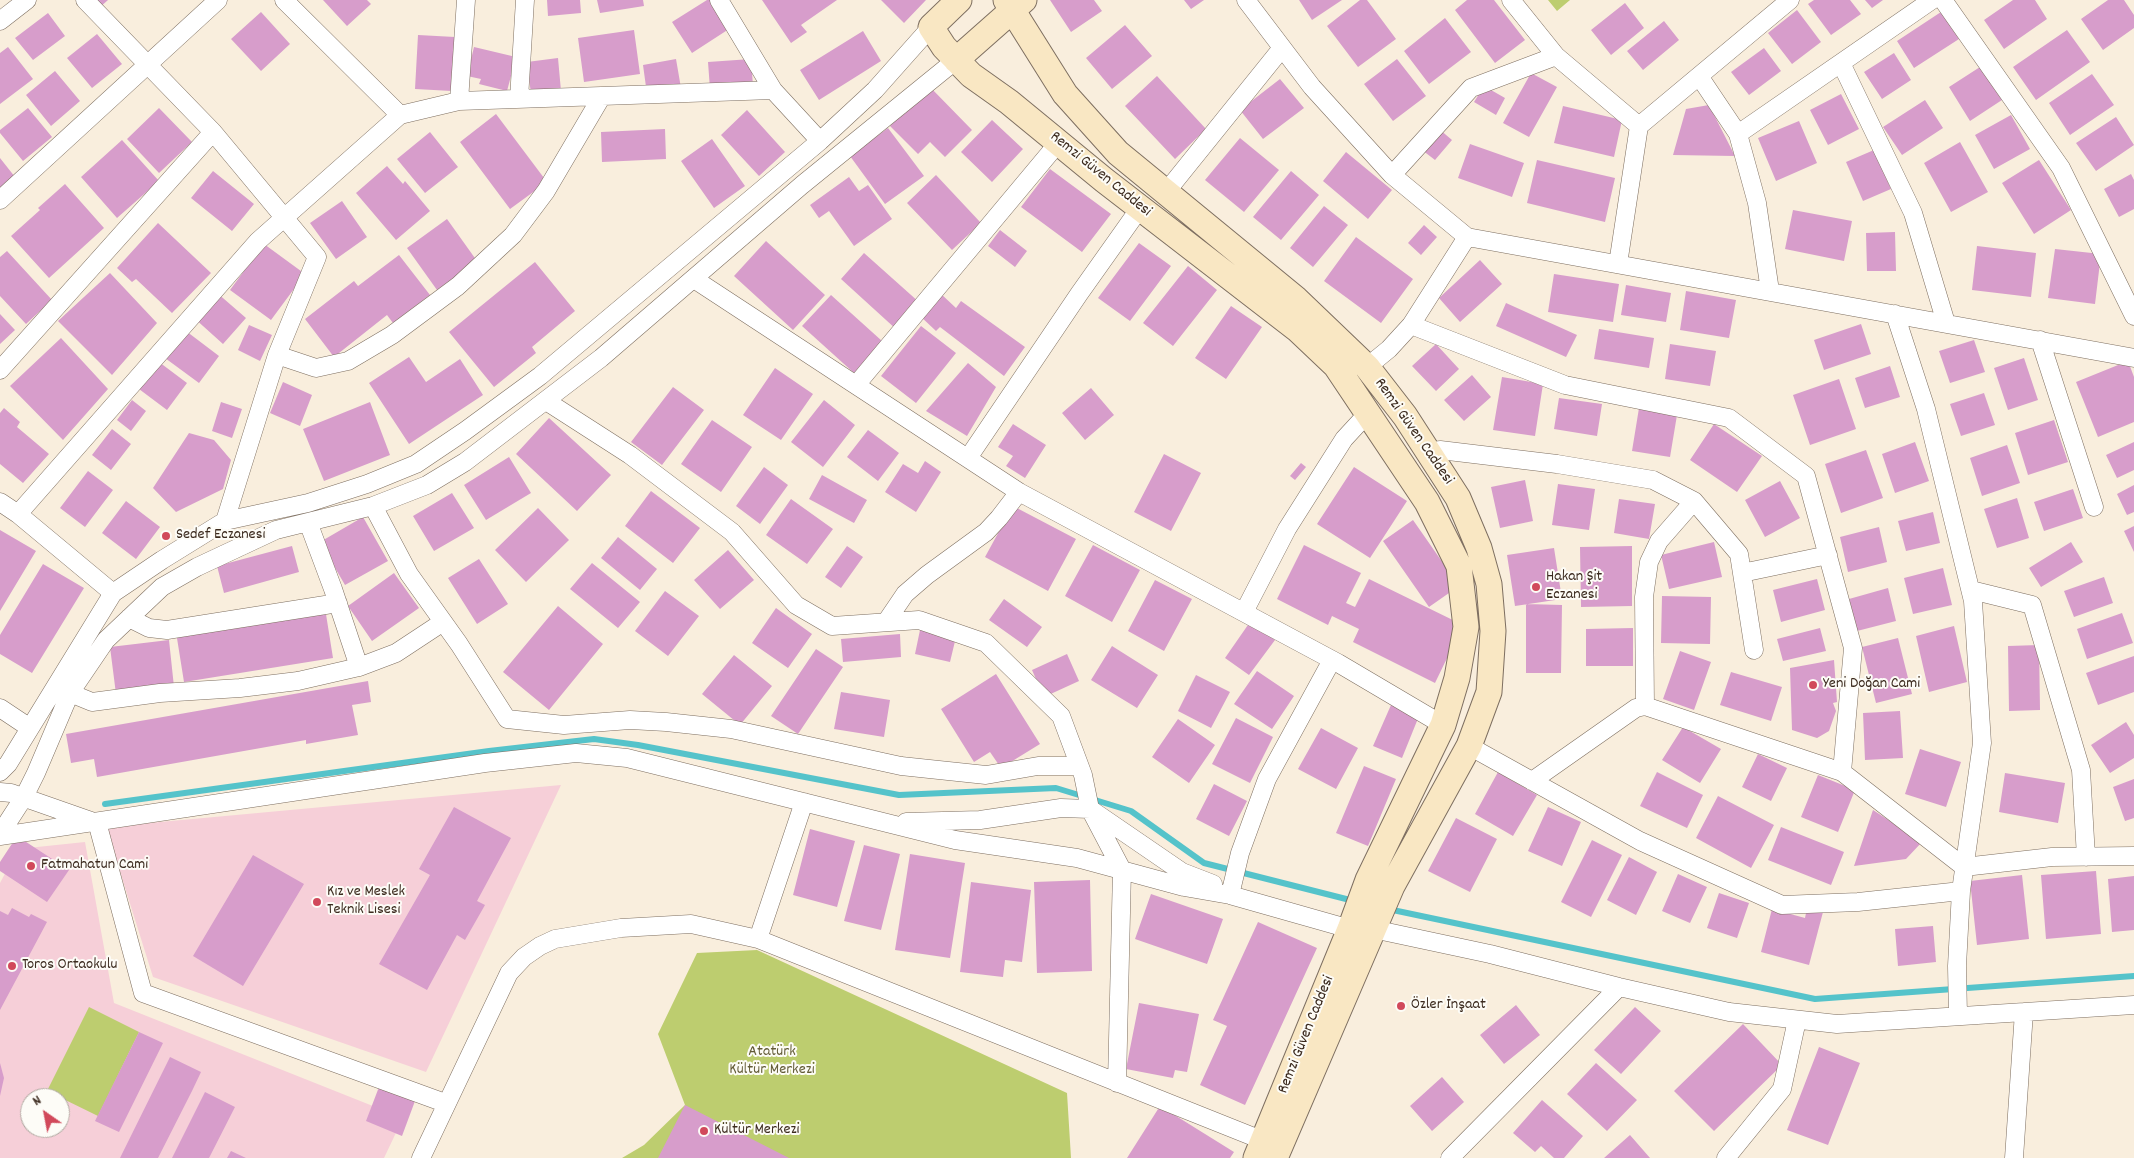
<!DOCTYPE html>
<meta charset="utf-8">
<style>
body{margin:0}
#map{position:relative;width:2134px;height:1158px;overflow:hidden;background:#f9eedd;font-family:Dekko,sans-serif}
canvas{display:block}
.north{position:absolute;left:20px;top:1088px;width:50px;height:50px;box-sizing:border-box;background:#fdfcf7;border:1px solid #afa8a0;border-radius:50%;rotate:327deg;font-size:14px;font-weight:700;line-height:20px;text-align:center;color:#3b2a1e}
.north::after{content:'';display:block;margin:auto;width:18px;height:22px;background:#d1495b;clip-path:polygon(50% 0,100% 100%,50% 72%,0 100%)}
</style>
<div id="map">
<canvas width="2134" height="1158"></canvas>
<div class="north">N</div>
</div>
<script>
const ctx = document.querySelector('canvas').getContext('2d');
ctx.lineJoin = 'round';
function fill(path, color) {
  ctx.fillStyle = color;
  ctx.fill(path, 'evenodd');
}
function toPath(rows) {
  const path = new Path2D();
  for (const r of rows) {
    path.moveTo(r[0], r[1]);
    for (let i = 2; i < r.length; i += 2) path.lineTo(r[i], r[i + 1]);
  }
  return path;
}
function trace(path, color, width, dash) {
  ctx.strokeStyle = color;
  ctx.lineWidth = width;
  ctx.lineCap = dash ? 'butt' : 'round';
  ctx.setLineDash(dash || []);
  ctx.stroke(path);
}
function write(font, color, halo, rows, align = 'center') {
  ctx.font = font + ' Dekko,sans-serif';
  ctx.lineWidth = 4;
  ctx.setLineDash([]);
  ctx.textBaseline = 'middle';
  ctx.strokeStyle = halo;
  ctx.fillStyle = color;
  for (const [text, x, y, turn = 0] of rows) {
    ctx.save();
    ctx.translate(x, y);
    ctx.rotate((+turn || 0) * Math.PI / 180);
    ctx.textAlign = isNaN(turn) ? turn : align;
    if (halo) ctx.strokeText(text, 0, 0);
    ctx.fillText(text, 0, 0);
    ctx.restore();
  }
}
const built = toPath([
 [561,785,426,1072,153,977,106,827],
 [85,842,114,1003,403,1118,384,1158,0,1158,0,883,18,849],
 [30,1098,60,1098,60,1128,30,1128]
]);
const green = toPath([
 [1548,0,1570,0,1557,11],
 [757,950,1067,1093,1071,1158,622,1158,644,1145,685,1105,658,1034,697,953],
 [89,1007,139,1032,98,1116,47,1091]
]);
const stream = toPath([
 [105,804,489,751,594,739,638,745,899,795,1056,788,1131,811,1204,863,1354,901],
 [1388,909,1815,999,2134,976]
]);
const building = toPath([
 [91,0,108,0,99,8],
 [323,0,367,0,371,4,347,26],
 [547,0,580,0,581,13,548,16],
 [597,0,643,0,644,6,600,13],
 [707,0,710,0,729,29,692,53,672,22],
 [762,0,837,0,801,25,807,32,791,43],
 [881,0,926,0,904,23],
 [1050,0,1094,0,1102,11,1071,32],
 [1184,0,1204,0,1191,9],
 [1299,0,1342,0,1312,20],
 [1360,0,1367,0,1396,39,1358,67,1327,26],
 [1467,0,1494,0,1525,40,1495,63,1455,10],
 [1814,0,1850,0,1861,14,1831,35,1808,4],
 [1865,0,1883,0,1872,8],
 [2013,0,2035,0,2047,19,2004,49,1984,20],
 [2108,0,2124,0,2134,15,2134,28,2103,50,2081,19],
 [1625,3,1644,28,1611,55,1591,30],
 [1797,10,1821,42,1792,64,1768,33],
 [261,12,290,44,261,71,231,39],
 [1941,12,1959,39,1914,68,1897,41],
 [48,13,65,36,33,60,15,38],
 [1445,18,1471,52,1429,84,1404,51],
 [1664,21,1679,40,1643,70,1627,51],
 [1125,25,1152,56,1112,89,1086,58],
 [634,30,640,74,584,82,578,38],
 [2067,30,2090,62,2036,100,2013,67],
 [863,31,881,61,819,100,800,70],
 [97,34,122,64,92,88,67,58],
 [418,35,455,37,452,91,415,89],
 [8,47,33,79,0,104,0,53],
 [474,47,516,57,507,91,479,84,481,79,467,76],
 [1764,48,1781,71,1749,95,1731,72],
 [1894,53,1911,80,1882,99,1864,72],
 [558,58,561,91,531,94,527,62],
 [676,59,681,88,647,94,643,65],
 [751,59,753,86,710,89,708,62],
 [1397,59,1426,96,1393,121,1364,84],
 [1980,67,2002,100,1970,121,1949,87],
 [55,71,80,101,51,126,26,95],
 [1531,73,1557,87,1529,137,1503,123],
 [2092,74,2114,105,2070,135,2049,103],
 [1157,76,1206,129,1175,159,1125,106],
 [1280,79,1304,108,1263,139,1240,110],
 [1484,86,1505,98,1496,115,1474,102],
 [930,87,972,130,945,157,930,142,918,154,890,126],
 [1841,94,1859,129,1828,145,1810,110],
 [1925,100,1943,128,1902,155,1883,127],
 [1709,105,1735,156,1673,155,1686,109],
 [1563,106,1622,120,1614,157,1554,143],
 [28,108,52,137,23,161,0,133,0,130],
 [159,108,192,142,159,173,127,139],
 [747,110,785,152,759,176,721,135],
 [496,114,547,182,510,209,460,142],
 [2011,115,2030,149,1994,169,1975,135],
 [2116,117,2134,145,2096,171,2076,143],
 [992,120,1023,149,992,182,961,152],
 [1799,121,1817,163,1776,181,1758,138],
 [888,128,924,176,885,204,850,156],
 [665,129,666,159,602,162,601,132],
 [1439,129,1452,140,1435,160,1422,150],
 [430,132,458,167,425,193,397,159],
 [1240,138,1279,170,1244,212,1205,180],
 [712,139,745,186,714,208,681,161],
 [122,140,159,181,117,218,81,177],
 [1960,142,1988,192,1951,212,1924,163],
 [1470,144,1524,163,1512,197,1458,178],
 [1874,150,1891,189,1863,201,1846,162],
 [1346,152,1392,190,1368,219,1323,181],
 [0,158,15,177,0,189],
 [1537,160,1615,178,1605,222,1527,203],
 [2039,160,2071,210,2034,234,2002,183],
 [387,166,403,184,405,181,430,211,396,240,356,193],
 [1050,169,1111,214,1082,252,1021,207],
 [213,171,254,204,232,231,191,198],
 [1291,171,1319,195,1281,240,1253,217],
 [2131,174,2134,180,2134,209,2119,217,2104,189],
 [936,175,981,223,952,250,907,203],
 [849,177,859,191,868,185,892,219,854,246,829,211,819,218,810,205],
 [65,184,104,228,49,278,11,236,40,210,38,208],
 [342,201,367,237,336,259,310,223],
 [1324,206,1348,225,1313,267,1290,248],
 [1793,210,1852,221,1844,261,1785,249],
 [447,219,477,261,437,290,407,248],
 [158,223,211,273,172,313,136,279,132,282,117,268],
 [1424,225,1437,237,1421,255,1408,243],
 [1000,230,1027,251,1015,267,988,246],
 [1895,232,1896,271,1867,271,1866,233],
 [1356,237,1413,279,1381,323,1324,281],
 [766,241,825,295,793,330,734,276],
 [1139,243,1171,266,1130,321,1098,298],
 [264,244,305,274,271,320,230,290],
 [1977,246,2036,253,2031,297,1972,290],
 [2055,249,2101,254,2095,304,2048,298],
 [7,251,52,300,26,324,0,296,0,257],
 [864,253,920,303,897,330,841,279],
 [399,255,430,295,393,323,387,315,334,357,305,319,354,281,358,286],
 [1480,260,1502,284,1460,322,1439,298],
 [535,262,575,311,532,347,536,353,494,387,449,332],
 [1188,266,1217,290,1173,346,1143,323],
 [110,273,157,323,112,375,58,321],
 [1554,274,1619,284,1613,322,1548,312],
 [1626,285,1671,293,1666,322,1621,315],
 [1686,291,1736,300,1729,338,1680,330],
 [216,292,246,318,223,344,193,317],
 [940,293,956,308,961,301,1025,347,1004,376,940,327,936,331,919,315],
 [831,295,882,341,854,373,802,326],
 [1506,303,1577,335,1566,357,1496,326],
 [1231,306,1262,327,1226,379,1195,358],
 [0,314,15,330,0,344],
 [1861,324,1871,354,1824,370,1814,340],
 [249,325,272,335,260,361,238,350],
 [921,326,956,353,916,403,881,376],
 [1599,329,1654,338,1649,368,1594,359],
 [186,331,219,356,199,383,165,358],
 [61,338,108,389,63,440,10,386],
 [1974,340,1985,372,1950,383,1939,351],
 [1436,344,1459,369,1436,391,1412,366],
 [1670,344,1716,351,1710,386,1665,379],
 [409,357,426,382,460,359,483,395,409,444,369,383],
 [2024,358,2038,400,2008,410,1994,368],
 [2128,361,2134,377,2134,422,2098,437,2076,382],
 [159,362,187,383,167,410,139,389],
 [968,363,996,387,967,436,926,411],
 [1890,366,1900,397,1865,408,1855,378],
 [775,368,813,394,781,440,743,415],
 [1472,375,1491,397,1464,421,1444,400],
 [1502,377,1543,384,1535,436,1493,430],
 [1839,379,1856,429,1810,445,1793,395],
 [283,382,312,395,300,426,270,413],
 [673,387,704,410,662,465,631,442],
 [1091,388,1114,415,1085,440,1062,413],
 [1984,393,1995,425,1961,436,1950,404],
 [1559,398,1602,404,1597,436,1554,429],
 [132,400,146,411,131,431,117,420],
 [824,400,855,425,823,467,791,442],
 [221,402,242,409,232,438,212,431],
 [370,402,390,455,324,481,303,429],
 [4,408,20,422,17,427,49,454,23,483,0,464,0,413],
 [1639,408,1677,415,1670,457,1632,451],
 [549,418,611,475,577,511,516,454],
 [712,420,752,447,721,492,681,464],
 [2054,420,2068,462,2028,475,2015,433],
 [1013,424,1046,445,1025,478,1006,466,1013,456,998,447],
 [1714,424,1762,456,1737,492,1690,460],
 [112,429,131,444,111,470,92,455],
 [868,430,899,453,878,481,847,457],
 [189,433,214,440,231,460,223,489,176,512,153,488],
 [1915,442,1929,481,1895,493,1882,454],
 [2134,442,2134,470,2117,478,2106,455],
 [2007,445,2020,483,1982,496,1970,458],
 [1866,450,1883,498,1841,513,1825,464],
 [1164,454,1201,473,1171,531,1134,512],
 [509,457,531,493,486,520,464,485],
 [925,461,941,472,916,512,885,492,903,464,918,473],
 [1301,463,1306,467,1295,480,1290,476],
 [764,467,788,485,760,524,736,506],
 [1354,467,1407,501,1370,558,1317,524],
 [88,471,113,490,85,527,60,508],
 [822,475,867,500,854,523,809,499],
 [1525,480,1533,521,1500,528,1491,487],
 [1780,481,1800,518,1765,537,1745,500],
 [1558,484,1595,489,1589,530,1552,525],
 [2134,485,2134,512,2127,515,2117,494],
 [2073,489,2083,518,2044,531,2034,502],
 [651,491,700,528,673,563,625,526],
 [452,493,474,528,434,551,413,516],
 [2017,498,2029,538,1997,548,1984,509],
 [791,499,833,529,807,564,766,535],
 [1619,499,1655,504,1649,539,1614,533],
 [126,501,160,527,136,559,102,533],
 [1013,506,1076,539,1048,591,985,557],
 [538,508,569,540,526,582,495,550],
 [1933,512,1940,543,1906,551,1898,521],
 [363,517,388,561,345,585,320,542],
 [1413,520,1459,586,1429,607,1383,541],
 [2134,526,2134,552,2124,531],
 [1879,527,1887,562,1848,572,1840,537],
 [0,530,36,551,0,611],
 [618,537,657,569,640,590,601,558],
 [1714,542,1722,577,1669,589,1661,555],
 [2071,542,2083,562,2041,587,2029,568],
 [1093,545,1140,570,1112,622,1065,596],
 [1304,545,1361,573,1346,603,1355,607,1369,579,1463,625,1435,683,1353,642,1359,629,1332,616,1328,625,1277,599],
 [292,546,299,572,224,593,217,566],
 [847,546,863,557,841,588,825,577],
 [1632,546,1632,606,1581,607,1580,547],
 [1554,548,1562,599,1515,606,1507,555],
 [728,550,754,580,720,609,694,580],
 [479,559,508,604,477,624,448,578],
 [592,563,640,602,618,628,570,589],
 [43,564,84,588,32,673,0,654,0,635],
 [1943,568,1952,605,1913,614,1904,578],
 [394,573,419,608,372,641,348,606],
 [2104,577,2113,603,2074,617,2064,591],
 [1817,579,1825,610,1781,622,1773,590],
 [1155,580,1192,599,1164,651,1128,631],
 [1888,588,1896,621,1857,631,1849,599],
 [665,591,699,616,668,656,635,631],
 [1662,596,1711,597,1710,644,1661,643],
 [1004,599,1042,627,1027,647,989,620],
 [1526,604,1562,605,1561,673,1526,673],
 [558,606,603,644,549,710,503,672],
 [325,608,333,658,184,682,176,632],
 [776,608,812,634,788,668,752,643],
 [2122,613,2133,643,2087,659,2077,629],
 [1250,622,1275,640,1249,675,1225,658],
 [1954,626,1967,682,1929,692,1916,636],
 [1633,628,1633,666,1586,666,1586,629],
 [1820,628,1826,651,1783,661,1777,639],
 [920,630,956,637,950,662,915,654],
 [900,634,901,657,843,662,841,639],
 [1898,638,1912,694,1876,703,1862,647],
 [169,640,174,687,116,694,110,647],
 [2039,645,2040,710,2009,711,2008,646],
 [1112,646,1158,675,1137,708,1091,680],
 [816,649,843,667,798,734,771,716],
 [1680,651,1711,662,1694,710,1663,699],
 [1067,654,1079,681,1044,697,1032,670],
 [734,655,772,686,740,725,702,694],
 [2134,656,2134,692,2098,705,2086,673],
 [1834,660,1837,702,1833,703,1836,711,1829,731,1817,738,1792,730,1790,668],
 [1257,671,1294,696,1272,729,1234,704],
 [1731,672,1782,687,1771,721,1720,705],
 [996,674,1040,744,1001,768,990,752,974,762,941,709],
 [1196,675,1230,692,1211,728,1178,711],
 [368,681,371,702,352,705,358,735,306,744,306,740,97,777,94,759,71,763,66,734],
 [841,692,890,700,884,737,834,729],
 [1391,705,1419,716,1402,758,1373,746],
 [1900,711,1903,758,1865,760,1863,713],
 [1236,718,1273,737,1250,783,1212,764],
 [1178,719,1215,745,1189,783,1152,757],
 [2126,722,2134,735,2134,758,2110,773,2091,745],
 [1683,727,1721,749,1700,783,1662,760],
 [1321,728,1358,748,1336,789,1298,769],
 [1920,749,1961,762,1946,807,1905,794],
 [1758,754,1787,768,1771,801,1742,787],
 [1364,766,1396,779,1368,846,1336,833],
 [1498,772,1537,795,1513,836,1475,814],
 [1657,772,1703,795,1687,828,1640,806],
 [2005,773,2065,783,2058,823,1999,812],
 [1818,775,1855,790,1838,832,1801,817],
 [2134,779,2134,818,2125,821,2113,787],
 [1214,784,1247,801,1229,836,1196,819],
 [1718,796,1774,825,1751,868,1696,838],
 [454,807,511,838,477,901,485,905,465,940,457,935,427,990,379,964,430,875,419,869],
 [1548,807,1581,822,1562,866,1528,851],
 [1873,810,1922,842,1906,859,1854,866],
 [1456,818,1497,839,1470,892,1428,871],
 [1781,827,1844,852,1831,885,1768,860],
 [810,829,855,841,837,907,793,895],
 [17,836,69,870,47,902,0,871,0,862],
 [1592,840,1622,855,1591,917,1561,902],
 [864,845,900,854,881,930,844,921],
 [910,854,965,863,950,958,895,950],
 [253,855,304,884,243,986,193,956],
 [1629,857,1657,872,1636,915,1607,900],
 [2096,871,2101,934,2046,939,2041,875],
 [1678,874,1707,887,1690,923,1662,911],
 [2022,875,2029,939,1977,945,1970,881],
 [2134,876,2134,930,2112,932,2108,879],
 [1090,880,1092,971,1037,973,1034,882],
 [971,882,1031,890,1022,962,1005,960,1003,977,960,972],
 [1719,893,1749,903,1737,938,1707,928],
 [1151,894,1223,919,1207,964,1135,939],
 [12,908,29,917,31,914,47,922,0,1010,0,911,8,915],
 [1807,908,1823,912,1809,965,1761,952,1772,909,1805,918],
 [1258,922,1317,948,1245,1105,1200,1085,1227,1026,1213,1020],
 [1933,926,1936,962,1898,966,1895,929],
 [1139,1003,1199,1014,1187,1072,1175,1070,1173,1078,1126,1069],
 [1516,1005,1540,1035,1504,1064,1480,1035],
 [1635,1007,1661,1031,1621,1074,1594,1050],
 [1743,1024,1782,1065,1714,1131,1674,1091],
 [139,1032,163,1043,119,1132,95,1121],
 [1819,1047,1860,1063,1828,1145,1787,1130],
 [170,1057,201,1072,192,1091,158,1158,120,1158],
 [0,1063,4,1078,0,1096],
 [1596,1063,1637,1100,1607,1131,1567,1094],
 [1442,1077,1464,1102,1432,1131,1410,1106],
 [379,1087,415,1101,402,1136,366,1121],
 [205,1092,235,1107,209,1158,172,1158],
 [1542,1100,1583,1136,1564,1158,1554,1158,1541,1146,1535,1152,1513,1133],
 [685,1105,789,1158,658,1158],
 [1160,1106,1234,1152,1230,1158,1127,1158],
 [1630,1135,1650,1158,1604,1158],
 [231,1151,246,1158,227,1158]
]);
const minor = toPath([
 [85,0,213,132,317,257,277,355,225,521],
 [284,0,400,115,459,101,773,90],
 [719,0,773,90,820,141],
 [1246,0,1312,87,1392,175,1467,237,2134,358],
 [1511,0,1556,56,1639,126],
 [1943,0,2061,168,2134,316],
 [0,21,27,0],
 [1841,63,1913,213,1946,323],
 [1699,76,1738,134,1757,203,1770,291],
 [519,99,525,0],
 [459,101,466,0],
 [1738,134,1932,0],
 [1392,175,1471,88,1556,56],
 [1166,192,1282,48],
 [0,200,218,0],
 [1618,264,1639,126,1790,0],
 [694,279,1019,492,1338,663,1443,725],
 [1895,314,1926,409,1973,601,1982,743,1961,891,1957,966,1958,1016],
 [1411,325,1565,385,1729,418,1806,476,1853,648,1842,772],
 [2040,340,2094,507],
 [277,355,316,368,348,361,392,335,458,286,513,235,546,191,602,96],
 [1367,367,1389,349,1411,325,1467,237],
 [0,370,213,132],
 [856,385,1059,142],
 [546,401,630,455,732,532,796,605,832,626,919,620,986,643,1061,716,1083,775,1090,809,1122,870,1117,1083],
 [1429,453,1440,450,1557,464,1653,480,1694,501,1739,554,1754,650],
 [968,458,1079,294,1140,208],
 [0,502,18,514,113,593],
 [373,506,409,574,459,644,507,719,564,725,630,720,666,722,731,729,901,766,986,775,1038,766,1079,766],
 [18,514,258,241,400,115],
 [1742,573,1828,555],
 [1971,590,2032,605,2081,770,2086,857],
 [1244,612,1287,529,1344,439,1368,413],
 [129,618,149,628,167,630,338,603],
 [886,622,905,594,927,575,986,532,999,518,1019,492],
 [359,667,396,653,443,622],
 [70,693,92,702,160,693,240,688,298,681,359,667,333,589,308,522],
 [1645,706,1644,597,1649,562,1659,541,1694,501],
 [0,708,30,728],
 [1469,746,1640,841,1782,905,1858,902,1961,891],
 [0,772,8,764,113,593,162,560,225,521,308,503,367,484,416,464,465,431,540,376,820,141,875,90,931,27],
 [1532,781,1636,708,1645,706,1842,772,1964,867,2052,857,2134,856],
 [0,792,11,793,91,821],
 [97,822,143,993,445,1103],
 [906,822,980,820,1061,808,1090,809,1182,872,1213,884],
 [0,834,24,797,36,773,70,693,106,640,162,587,197,567,276,530,373,506,427,485,465,462,601,358,802,185,956,60],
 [0,836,485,763,576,753,627,758,955,840,1077,858,1184,887,1230,895,1350,929,1373,929,1490,954,1619,987,1729,1012,1837,1024,2134,1005],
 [1230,895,1240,853,1267,779,1332,660],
 [758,939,804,802],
 [421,1158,509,973,524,957,540,946,555,939,621,928,691,924,758,939,1264,1141],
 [1450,1158,1619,987],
 [1726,1158,1782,1089,1797,1020],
 [2014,1158,2024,1012]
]);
const secondary = toPath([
 [959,0,931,27,944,47,971,75,1009,102,1104,180,1297,329,1336,366,1427,502,1459,566,1466,627,1457,678,1443,725,1368,880,1350,929,1256,1158],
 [1006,0,1065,94,1118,153,1296,299,1367,367,1405,416,1458,498,1479,548,1489,584,1493,631,1489,692,1469,746,1392,886,1275,1158],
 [956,60,1024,0]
]);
const markers = [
 [166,536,5,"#d1495b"],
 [1536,587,5,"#d1495b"],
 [1813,685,5,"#d1495b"],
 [31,866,5,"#d1495b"],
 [317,902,5,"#d1495b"],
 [12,966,5,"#d1495b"],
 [1401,1006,5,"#d1495b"],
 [704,1131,5,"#d1495b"]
];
const streetNames = [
 ["Remzi Güven Caddesi",1100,175,39],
 ["Remzi Güven Caddesi",1413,432,55],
 ["Remzi Güven Caddesi",1307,1035,-68]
];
const poiNames = [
 ["Sedef Eczanesi",176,536],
 ["Hakan Şit",1546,578],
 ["Eczanesi",1546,596],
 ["Yeni Doğan Cami",1823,685],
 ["Fatmahatun Cami",41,866],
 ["Kız ve Meslek",327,893],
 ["Teknik Lisesi",327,911],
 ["Toros Ortaokulu",22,966],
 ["Özler İnşaat",1411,1006],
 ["Kültür Merkezi",714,1131]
];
const parkNames = [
 ["Atatürk",772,1053],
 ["Kültür Merkezi",772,1071]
];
fill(built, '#f6cfd8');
fill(green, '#bdcd6f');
trace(stream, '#55c3ca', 6);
fill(building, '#d79dcb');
trace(minor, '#7e6f61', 19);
trace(secondary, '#7e6f61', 27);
trace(minor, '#fff', 18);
trace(secondary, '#f9e7c3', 25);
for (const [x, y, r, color] of markers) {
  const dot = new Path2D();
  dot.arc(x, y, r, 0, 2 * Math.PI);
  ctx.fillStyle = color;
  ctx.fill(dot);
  trace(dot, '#fdfcf7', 2);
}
write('16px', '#3b2a1e', '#fdfcf7', streetNames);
write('16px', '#3b2a1e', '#fdfcf7', poiNames, 'left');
write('16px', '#625b36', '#fdfcf7', parkNames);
</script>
